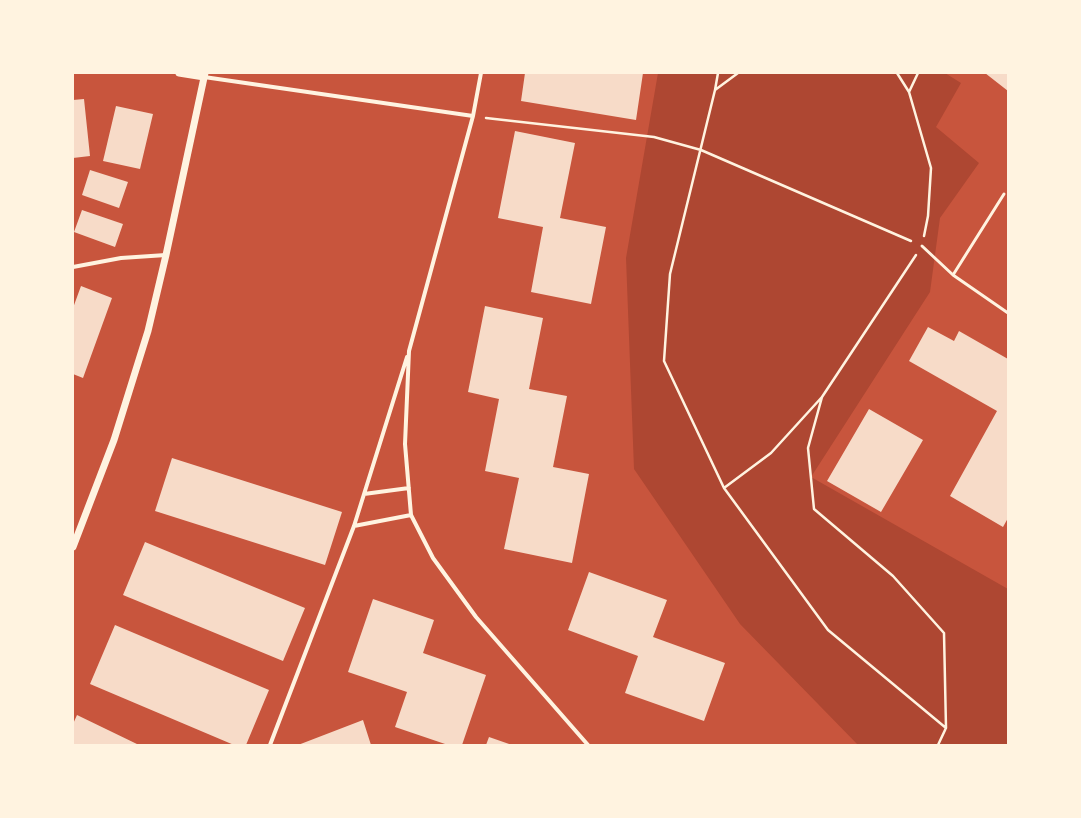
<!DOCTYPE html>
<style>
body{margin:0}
#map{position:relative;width:1081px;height:818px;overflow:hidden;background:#c8553d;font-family:Karla,sans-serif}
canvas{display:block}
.frame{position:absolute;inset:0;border:74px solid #fff3e0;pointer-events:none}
</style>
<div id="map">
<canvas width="1081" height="818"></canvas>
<div class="frame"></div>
</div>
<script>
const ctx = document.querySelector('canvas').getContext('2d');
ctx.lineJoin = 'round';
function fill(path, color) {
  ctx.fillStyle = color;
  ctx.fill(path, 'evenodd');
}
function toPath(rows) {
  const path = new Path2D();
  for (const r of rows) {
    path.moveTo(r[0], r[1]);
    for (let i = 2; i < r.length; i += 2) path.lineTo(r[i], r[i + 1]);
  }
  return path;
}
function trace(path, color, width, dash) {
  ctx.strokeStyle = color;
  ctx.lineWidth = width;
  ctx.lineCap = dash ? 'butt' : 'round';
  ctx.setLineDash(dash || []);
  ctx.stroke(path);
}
const green = toPath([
 [658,73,945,73,961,83,936,127,979,163,940,218,930,292,811,477,1008,589,1008,745,858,745,740,624,634,469,626,258]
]);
const building = toPath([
 [525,73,643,73,636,120,521,101],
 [985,73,1008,73,1008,91],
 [84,99,90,156,73,158,73,100],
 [116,106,153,114,140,169,103,161],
 [515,131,575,143,560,218,606,227,591,304,531,292,543,227,498,218],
 [90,170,128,182,119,208,82,195],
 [82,210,123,224,115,247,74,232],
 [81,286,112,298,83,378,73,374,73,308],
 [485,306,543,318,529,389,567,396,553,467,589,474,572,563,504,549,519,478,485,471,499,399,468,392],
 [928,327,954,341,959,331,1008,359,1008,518,1003,527,950,496,997,411,909,361],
 [869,409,923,440,881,512,827,481],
 [172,458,342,512,325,565,155,511],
 [145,542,305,608,283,661,123,595],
 [589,572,667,600,653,637,725,663,704,721,625,693,638,656,568,630],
 [373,599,434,620,423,653,486,675,462,745,448,745,395,727,407,692,348,672],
 [115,625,269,690,246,745,234,745,90,684],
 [77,715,139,745,73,745,73,724],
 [363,720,371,745,298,745],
 [489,737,512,745,486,745]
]);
const path = toPath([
 [718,73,715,90,738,73],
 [897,73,909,92],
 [918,73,909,92,931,168,928,216,924,236],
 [715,90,670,274,664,361,724,488],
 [486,118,654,137,701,150,911,241],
 [916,255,822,397,808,448,814,509,893,576,944,633,946,728],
 [822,397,771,453,724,488,828,630,946,728,938,745]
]);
const service = toPath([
 [922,246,953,275,1008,313],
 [953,275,1004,194]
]);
const minor = toPath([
 [481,73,473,116,409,351,405,444,411,515,433,558,476,617,588,745],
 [204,77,473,116],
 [73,267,121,258,166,255],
 [364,494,409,488],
 [354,526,411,515],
 [270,745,354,526,407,357]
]);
const tertiary = toPath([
 [179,73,204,77],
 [73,547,114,440,148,331,166,255,205,73]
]);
fill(green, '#ae4732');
fill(building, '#f7dbc8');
trace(path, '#fff3e0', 2.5);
trace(service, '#fff3e0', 3);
trace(minor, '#fff3e0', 4);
trace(tertiary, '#fff3e0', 7);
</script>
